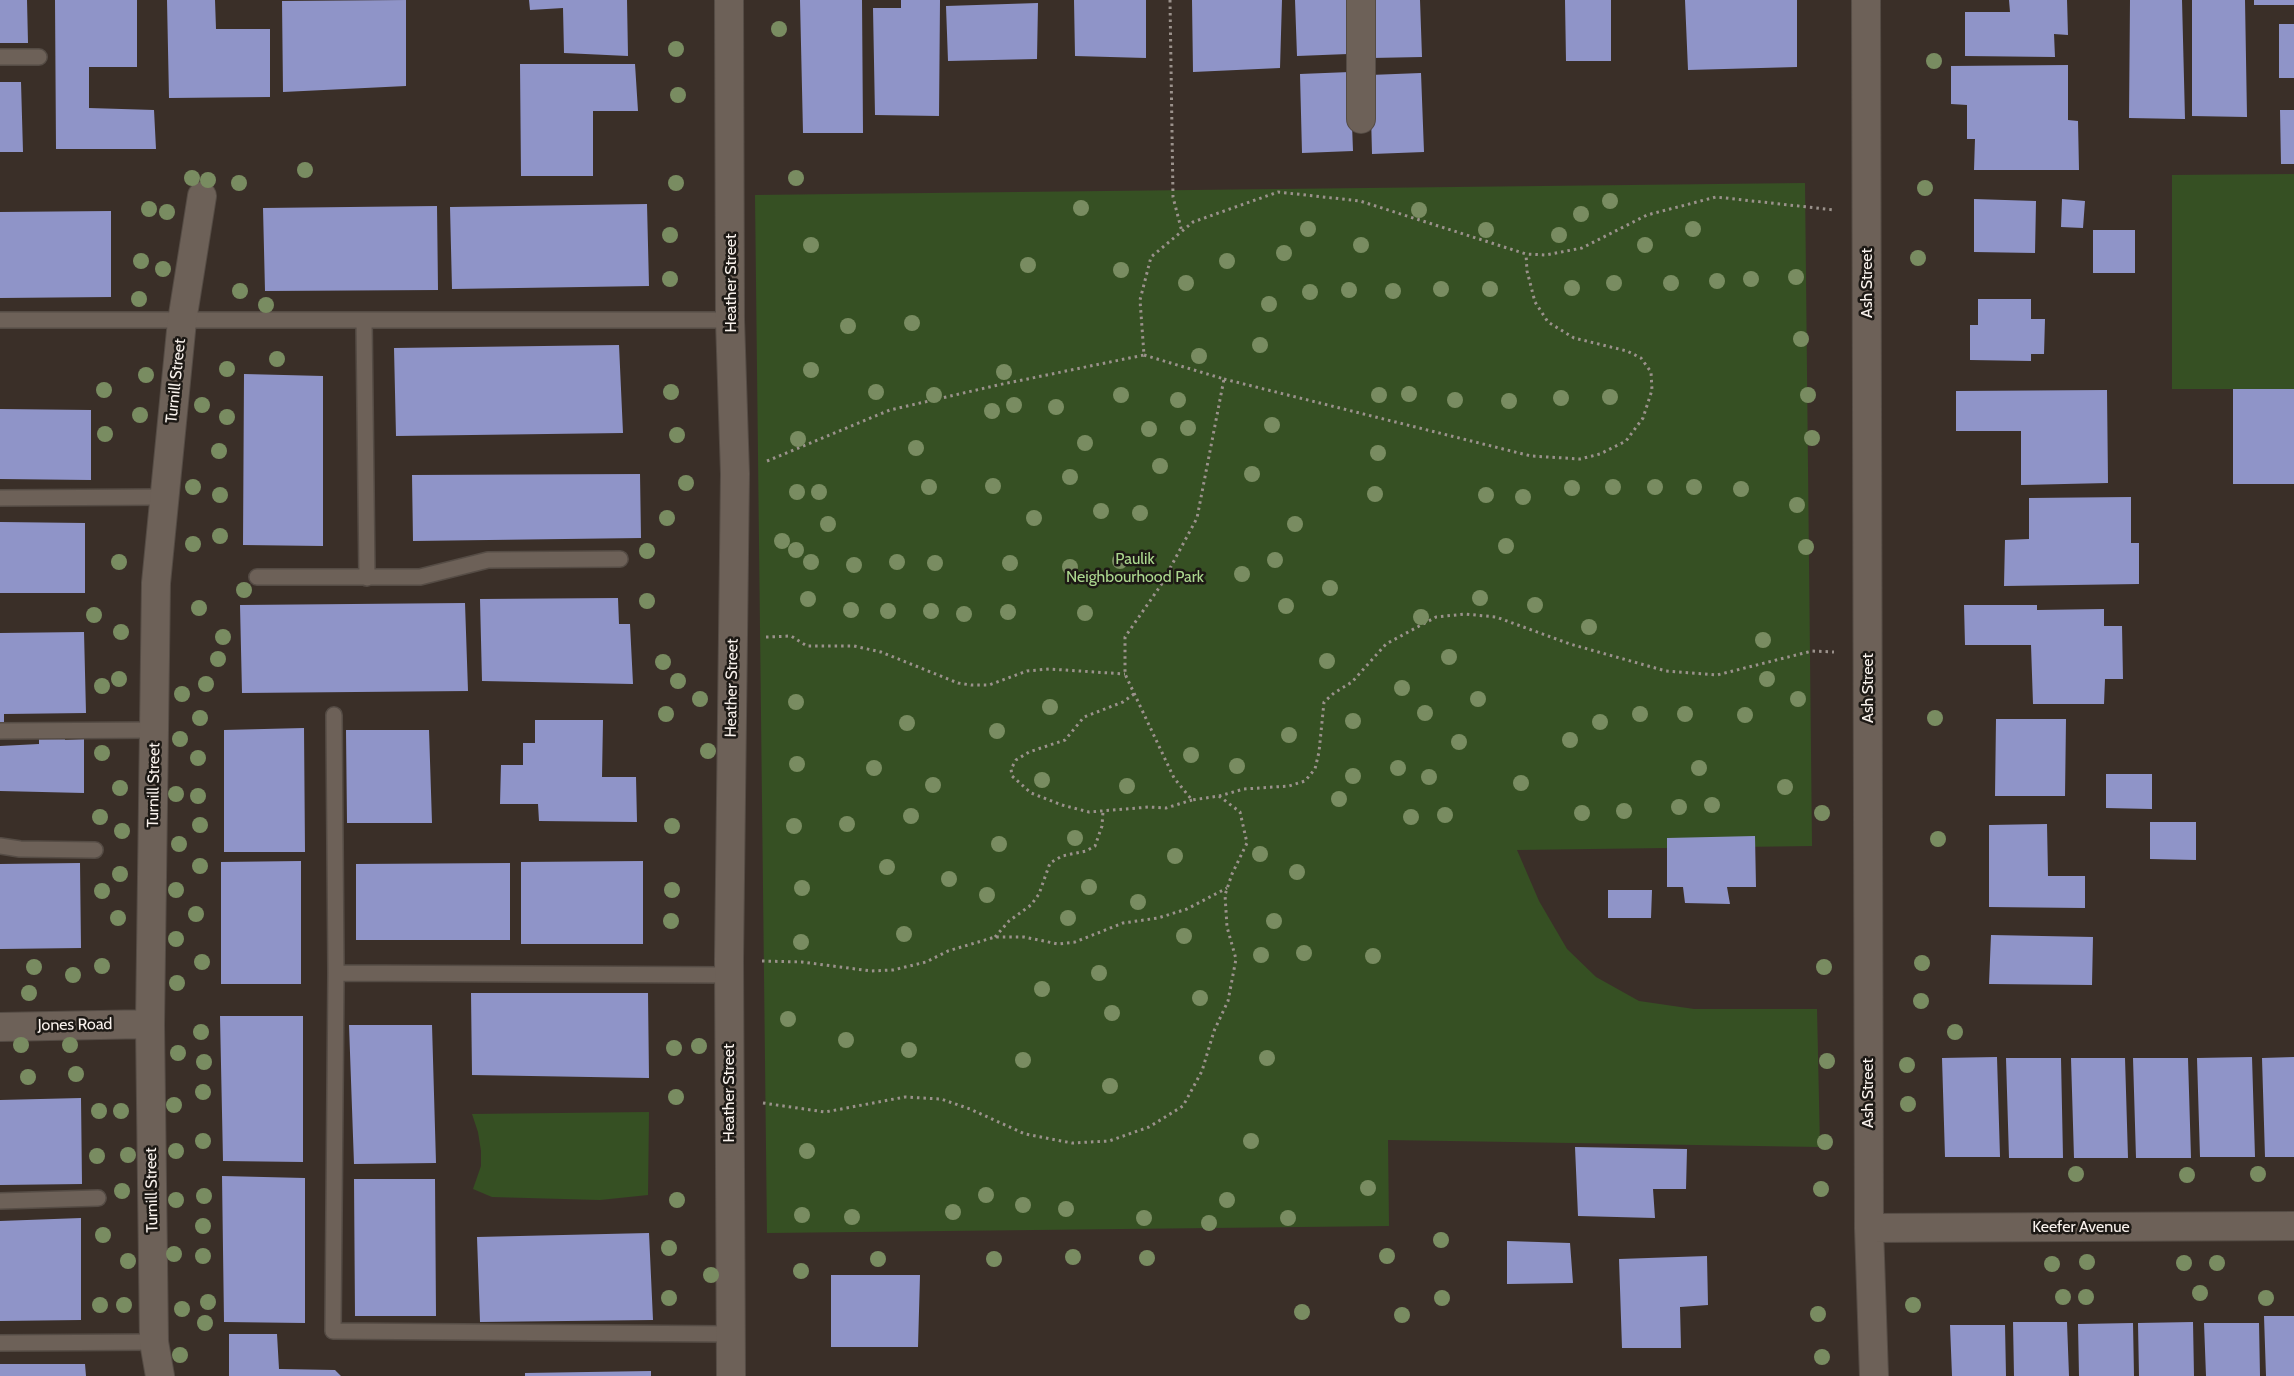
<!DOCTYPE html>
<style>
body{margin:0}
canvas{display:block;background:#3a2f28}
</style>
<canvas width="2294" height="1376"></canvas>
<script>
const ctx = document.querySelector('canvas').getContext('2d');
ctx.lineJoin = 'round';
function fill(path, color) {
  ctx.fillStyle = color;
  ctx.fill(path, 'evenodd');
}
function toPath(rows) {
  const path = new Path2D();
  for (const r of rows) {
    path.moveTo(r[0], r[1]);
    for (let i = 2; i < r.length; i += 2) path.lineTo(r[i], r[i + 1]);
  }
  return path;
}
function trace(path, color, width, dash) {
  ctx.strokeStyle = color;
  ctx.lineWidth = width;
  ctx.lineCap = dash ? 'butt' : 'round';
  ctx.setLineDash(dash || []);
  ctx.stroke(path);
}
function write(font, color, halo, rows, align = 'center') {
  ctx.font = font + ' Cabin,sans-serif';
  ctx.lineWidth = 5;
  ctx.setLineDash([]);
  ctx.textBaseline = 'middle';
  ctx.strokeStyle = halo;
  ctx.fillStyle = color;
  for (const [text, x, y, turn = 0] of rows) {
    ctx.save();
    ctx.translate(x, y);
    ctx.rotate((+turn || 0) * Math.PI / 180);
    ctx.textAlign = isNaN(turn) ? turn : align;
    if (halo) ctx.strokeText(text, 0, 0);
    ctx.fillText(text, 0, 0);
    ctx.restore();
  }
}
const green = toPath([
 [2294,174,2294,389,2172,389,2172,175],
 [1805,183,1812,846,1517,850,1539,901,1567,949,1596,977,1639,1001,1694,1009,1817,1009,1820,1147,1388,1140,1389,1226,767,1233,755,195],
 [649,1112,648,1195,600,1200,492,1197,473,1189,481,1166,481,1151,478,1132,472,1114]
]);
const building = toPath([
 [0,0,27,0,28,43,0,43],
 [55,0,137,0,137,67,89,67,89,108,154,110,156,149,56,149],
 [167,0,215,0,216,29,270,29,270,97,169,98],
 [406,0,406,86,283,92,282,1],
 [529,0,627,0,628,56,564,53,563,8,530,10],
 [800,0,862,0,863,133,803,133],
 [901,0,940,0,939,116,875,115,873,8,901,8],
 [1074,0,1146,0,1146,58,1075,56],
 [1192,0,1282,0,1280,68,1193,72],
 [1295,0,1346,0,1348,54,1297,56],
 [1370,0,1420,0,1422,57,1371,58],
 [1565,0,1611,0,1611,61,1566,61],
 [1685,0,1797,0,1797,67,1688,70],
 [2009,0,2067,0,2068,35,2054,34,2055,57,1965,56,1965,12,2010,12],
 [2130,0,2182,0,2185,119,2129,118],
 [2192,0,2245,0,2247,117,2192,116],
 [2254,0,2294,0,2294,5,2254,5],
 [1038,3,1037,59,948,61,946,6],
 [2279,24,2294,24,2294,78,2279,78],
 [520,64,635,64,638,111,593,111,593,176,521,176],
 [2068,65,2068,120,2078,121,2079,170,1974,170,1975,139,1967,139,1967,105,1951,104,1951,66],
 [1350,72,1353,151,1302,153,1300,74],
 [1421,73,1424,152,1372,154,1370,75],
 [0,82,21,82,23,152,0,152],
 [2280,110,2294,110,2294,164,2281,164],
 [1974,199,2036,201,2035,253,1974,252],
 [2062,199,2085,201,2083,228,2061,227],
 [647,204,649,286,452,289,450,207],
 [437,206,438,290,265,291,263,208],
 [111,211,111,297,0,298,0,212],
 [2093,230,2135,230,2135,273,2093,273],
 [1978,299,2031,299,2031,319,2045,319,2044,354,2031,354,2031,361,1970,360,1970,325,1978,325],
 [619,345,623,433,396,436,394,348],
 [244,374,323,376,323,546,243,545],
 [2233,389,2294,389,2294,484,2233,484],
 [2107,390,2108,483,2021,485,2021,431,1956,431,1956,391],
 [0,409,91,410,91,480,0,479],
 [640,474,641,538,413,541,412,475],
 [2131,497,2131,543,2139,543,2139,584,2004,586,2005,540,2029,539,2029,498],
 [0,522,85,523,85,593,0,593],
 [618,598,619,624,630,624,633,684,482,681,480,599],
 [465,603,468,691,242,693,240,605],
 [1964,605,2037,605,2037,610,2104,609,2104,626,2122,626,2123,679,2105,679,2104,704,2033,704,2031,645,1965,645],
 [84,632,86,713,4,714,4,725,0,725,0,633],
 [1996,719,2066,719,2065,796,1995,796],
 [535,720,603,720,602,777,636,777,637,822,539,821,538,804,500,804,501,765,523,765,523,743,535,743],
 [304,728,305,852,224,852,224,730],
 [346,730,429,730,432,823,347,823],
 [39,735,65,736,65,740,84,739,84,793,0,791,0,746,39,744],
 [2106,774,2152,774,2152,809,2106,808],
 [2150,822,2196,822,2196,860,2150,859],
 [2047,824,2048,876,2085,876,2085,908,1989,907,1989,825],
 [1755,836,1756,887,1727,887,1730,904,1685,903,1683,887,1667,887,1667,838],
 [301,861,301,984,221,984,221,862],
 [643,861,643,944,521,944,521,862],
 [80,863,81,948,0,949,0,864],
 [510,863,510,940,356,940,356,864],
 [1608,890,1652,890,1651,918,1608,918],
 [1991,935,2093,937,2092,985,1989,984],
 [471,993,648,993,649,1078,472,1075],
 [220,1016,303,1016,303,1162,223,1161],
 [349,1025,432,1025,436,1163,354,1164],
 [1997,1057,2000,1157,1945,1157,1942,1058],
 [2252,1057,2255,1157,2200,1157,2197,1058],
 [2294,1057,2294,1157,2265,1157,2262,1058],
 [2006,1058,2061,1058,2063,1158,2009,1158],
 [2071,1058,2125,1058,2128,1158,2074,1158],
 [2133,1058,2188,1058,2191,1158,2136,1158],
 [81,1098,82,1184,0,1185,0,1100],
 [1575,1147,1687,1149,1686,1189,1653,1189,1655,1218,1578,1216],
 [222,1176,305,1178,305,1323,224,1322],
 [354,1179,435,1179,436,1316,355,1316],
 [81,1218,81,1320,0,1321,0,1221],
 [649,1233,653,1320,480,1322,477,1237],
 [1507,1241,1570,1243,1573,1283,1507,1284],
 [1707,1256,1708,1305,1680,1307,1681,1348,1622,1348,1619,1259],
 [831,1275,920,1275,918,1347,831,1347],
 [2264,1316,2294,1316,2294,1376,2266,1376],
 [2013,1322,2067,1322,2069,1376,2014,1376],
 [2193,1322,2194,1376,2139,1376,2138,1323],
 [2133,1323,2134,1376,2079,1376,2078,1324],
 [2204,1323,2259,1323,2260,1376,2206,1376],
 [1950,1325,2005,1325,2006,1376,1952,1376],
 [229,1334,277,1334,279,1369,335,1370,341,1376,229,1376],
 [0,1364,85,1364,86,1376,0,1376],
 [651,1371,651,1376,525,1376,525,1373]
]);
const path = toPath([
 [1170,0,1173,197,1182,232],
 [1224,379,1531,456,1580,459,1600,454,1626,441,1643,418,1652,390,1651,372,1641,358,1627,351,1574,338,1548,322,1535,302,1527,271,1526,254],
 [767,461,890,410,998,385,1144,355,1140,300,1151,257,1193,222,1278,192,1360,201,1526,254,1546,255,1582,248,1647,215,1716,197,1835,210],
 [766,637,791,636,807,646,854,646,881,652,958,683,971,685,989,685,1027,671,1049,669,1125,674],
 [1134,694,1123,702,1084,717,1065,740,1029,752,1016,760,1011,769,1012,776,1031,793,1062,805,1089,812,1149,807,1166,808,1192,800],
 [1219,796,1244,789,1289,786,1305,781,1315,769,1319,752,1324,702,1334,693,1352,682,1386,644,1436,617,1465,614,1496,617,1570,644,1666,671,1717,675,1812,651,1834,652],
 [995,937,1009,921,1031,905,1039,894,1050,863,1062,856,1086,851,1095,846,1102,826,1103,811],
 [762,961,802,962,871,971,893,970,926,962,948,951,995,937,1024,937,1058,944,1075,942,1123,923,1158,918,1187,909,1227,888],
 [763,1103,825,1112,905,1097,941,1099,970,1109,1025,1134,1072,1143,1109,1141,1149,1127,1183,1106,1202,1071,1214,1031,1228,1001,1236,959,1227,927,1225,895,1232,874,1247,843,1240,812,1219,796,1192,800,1174,778,1125,674,1125,637,1161,585,1197,518,1224,379,1144,355]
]);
const service = toPath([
 [0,57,39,57],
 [0,320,730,320],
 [364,320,367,578],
 [0,498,163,497],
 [257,577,420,577,488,560,620,559],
 [334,715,336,973,729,975],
 [0,731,155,730],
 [0,846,20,849,95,850],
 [336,973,333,1331,730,1334],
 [0,1201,98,1198],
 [0,1343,154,1342]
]);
const minor = toPath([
 [729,0,730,320,735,474,729,959,731,1376],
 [1361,0,1361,119],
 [1866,0,1869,1228,1874,1376],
 [0,1027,150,1024],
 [1869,1228,2294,1226],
 [160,1376,154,1342,150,1024,156,583,182,321,202,196]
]);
const trees = [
 [779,29],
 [676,49],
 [1934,61],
 [678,95],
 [305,170],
 [192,178],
 [796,178],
 [208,180],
 [239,183],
 [676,183],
 [1925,188],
 [1610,201],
 [1081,208],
 [149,209],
 [1419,210],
 [167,212],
 [1581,214],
 [1308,229],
 [1693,229],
 [1486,230],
 [670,235],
 [1559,235],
 [811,245],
 [1361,245],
 [1645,245],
 [1284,253],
 [1918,258],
 [141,261],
 [1227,261],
 [1028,265],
 [163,269],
 [1121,270],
 [1796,277],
 [670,279],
 [1751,279],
 [1717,281],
 [1186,283],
 [1614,283],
 [1671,283],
 [1572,288],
 [1441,289],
 [1490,289],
 [1349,290],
 [240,291],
 [1393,291],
 [1310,292],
 [139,299],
 [1269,304],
 [266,305],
 [912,323],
 [848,326],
 [1801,339],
 [1260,345],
 [1199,356],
 [277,359],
 [227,369],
 [811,370],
 [1004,372],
 [146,375],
 [104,390],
 [671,392],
 [876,392],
 [1409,394],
 [934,395],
 [1121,395],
 [1379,395],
 [1808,395],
 [1610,397],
 [1561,398],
 [1178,400],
 [1455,400],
 [1509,401],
 [202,405],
 [1014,405],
 [1056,407],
 [992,411],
 [140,415],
 [227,417],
 [1272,425],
 [1188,428],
 [1149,429],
 [105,434],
 [677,435],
 [1812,438],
 [798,439],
 [1085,443],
 [916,448],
 [219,451],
 [1378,453],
 [1160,466],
 [1252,474],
 [1070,477],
 [686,483],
 [993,486],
 [193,487],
 [929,487],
 [1613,487],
 [1655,487],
 [1694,487],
 [1572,488],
 [1741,489],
 [797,492],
 [819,492],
 [1375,494],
 [220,495],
 [1486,495],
 [1523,497],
 [1797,505],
 [1101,511],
 [1140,513],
 [667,518],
 [1034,518],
 [828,524],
 [1295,524],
 [220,536],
 [782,541],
 [193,544],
 [1506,546],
 [1806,547],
 [796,550],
 [647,551],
 [1275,560],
 [1120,561],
 [119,562],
 [811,562],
 [897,562],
 [935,563],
 [1010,563],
 [854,565],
 [1070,567],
 [1242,574],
 [1330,588],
 [244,590],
 [1480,598],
 [808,599],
 [647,601],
 [1535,605],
 [1286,606],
 [199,608],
 [851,610],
 [888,611],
 [931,611],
 [1008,612],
 [1085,613],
 [964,614],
 [94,615],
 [1421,617],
 [1589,627],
 [121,632],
 [223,637],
 [1763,640],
 [1449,657],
 [218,659],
 [1327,661],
 [663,662],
 [119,679],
 [1767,679],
 [678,681],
 [206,684],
 [102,686],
 [1402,688],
 [182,694],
 [700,699],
 [1478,699],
 [1798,699],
 [796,702],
 [1050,707],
 [1425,713],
 [666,714],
 [1640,714],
 [1685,714],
 [1745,715],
 [200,718],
 [1935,718],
 [1353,721],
 [1600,722],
 [907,723],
 [997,731],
 [1289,735],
 [180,739],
 [1570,740],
 [1459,742],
 [708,751],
 [102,753],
 [1191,755],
 [198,758],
 [797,764],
 [1237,766],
 [874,768],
 [1398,768],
 [1699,768],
 [1353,776],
 [1429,777],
 [1042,780],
 [1521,783],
 [933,785],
 [1127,786],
 [1785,787],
 [120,788],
 [176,794],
 [198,796],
 [1339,799],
 [1712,805],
 [1679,807],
 [1624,811],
 [1582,813],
 [1822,813],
 [1445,815],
 [911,816],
 [100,817],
 [1411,817],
 [847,824],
 [200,825],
 [672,826],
 [794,826],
 [122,831],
 [1075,838],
 [1938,839],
 [179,844],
 [999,844],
 [1260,854],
 [1175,856],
 [200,866],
 [887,867],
 [1297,872],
 [120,874],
 [949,879],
 [1089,887],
 [802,888],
 [176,890],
 [672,890],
 [102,891],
 [987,895],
 [1138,902],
 [196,914],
 [118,918],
 [1068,918],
 [671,921],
 [1274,921],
 [904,934],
 [1184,936],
 [176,939],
 [801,942],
 [1304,953],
 [1261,955],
 [1373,956],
 [202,962],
 [1922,963],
 [102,966],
 [34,967],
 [1824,967],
 [1099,973],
 [73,975],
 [177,983],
 [1042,989],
 [29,993],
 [1200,998],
 [1921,1001],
 [1112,1013],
 [788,1019],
 [201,1032],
 [1955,1032],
 [846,1040],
 [21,1045],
 [70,1045],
 [699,1046],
 [674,1048],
 [909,1050],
 [178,1053],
 [1267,1058],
 [1023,1060],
 [1827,1061],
 [204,1062],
 [1907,1065],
 [76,1074],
 [28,1077],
 [1110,1086],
 [203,1092],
 [676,1097],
 [1908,1104],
 [174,1105],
 [99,1111],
 [121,1111],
 [203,1141],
 [1251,1141],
 [1825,1142],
 [176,1151],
 [807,1151],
 [128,1155],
 [97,1156],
 [2076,1174],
 [2258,1174],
 [2187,1175],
 [1368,1188],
 [1821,1189],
 [122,1191],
 [986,1195],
 [204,1196],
 [176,1200],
 [677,1200],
 [1227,1200],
 [1023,1205],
 [1066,1209],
 [953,1212],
 [802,1215],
 [852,1217],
 [1144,1218],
 [1288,1218],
 [1209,1223],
 [203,1226],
 [103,1235],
 [1441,1240],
 [669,1248],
 [174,1254],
 [203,1256],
 [1387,1256],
 [1073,1257],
 [1147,1258],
 [878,1259],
 [994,1259],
 [128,1261],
 [2087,1262],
 [2184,1263],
 [2217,1263],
 [2052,1264],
 [801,1271],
 [711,1275],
 [2200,1293],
 [2063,1297],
 [2086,1297],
 [669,1298],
 [1442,1298],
 [2266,1298],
 [208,1302],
 [100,1305],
 [124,1305],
 [1913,1305],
 [182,1309],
 [1302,1312],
 [1818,1314],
 [1402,1315],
 [205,1323],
 [180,1355],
 [1822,1357]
];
const streetNames = [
 ["Heather Street",731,283,-90],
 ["Ash Street",1867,283,-90],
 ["Turnill Street",176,381,-84],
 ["Heather Street",732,688,-89],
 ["Ash Street",1868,688,-90],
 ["Turnill Street",154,785,-89],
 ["Jones Road",75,1025,-1],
 ["Heather Street",729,1093,-90],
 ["Ash Street",1868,1093,-90],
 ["Turnill Street",152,1190,-91],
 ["Keefer Avenue",2081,1227]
];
const parkNames = [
 ["Paulik",1135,559],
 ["Neighbourhood Park",1135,577]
];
fill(green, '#365023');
fill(building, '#8f94c8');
trace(service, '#554c45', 18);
trace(minor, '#554c45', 30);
trace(path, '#9b928c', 3, [2.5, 4]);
trace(service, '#6d6158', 15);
trace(minor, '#6d6158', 28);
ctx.fillStyle = '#798c61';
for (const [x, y] of trees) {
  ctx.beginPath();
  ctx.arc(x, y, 8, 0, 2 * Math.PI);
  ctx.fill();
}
write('16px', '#f9f2ed', '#1d1915', streetNames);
write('16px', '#acd88f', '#1d1915', parkNames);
</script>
